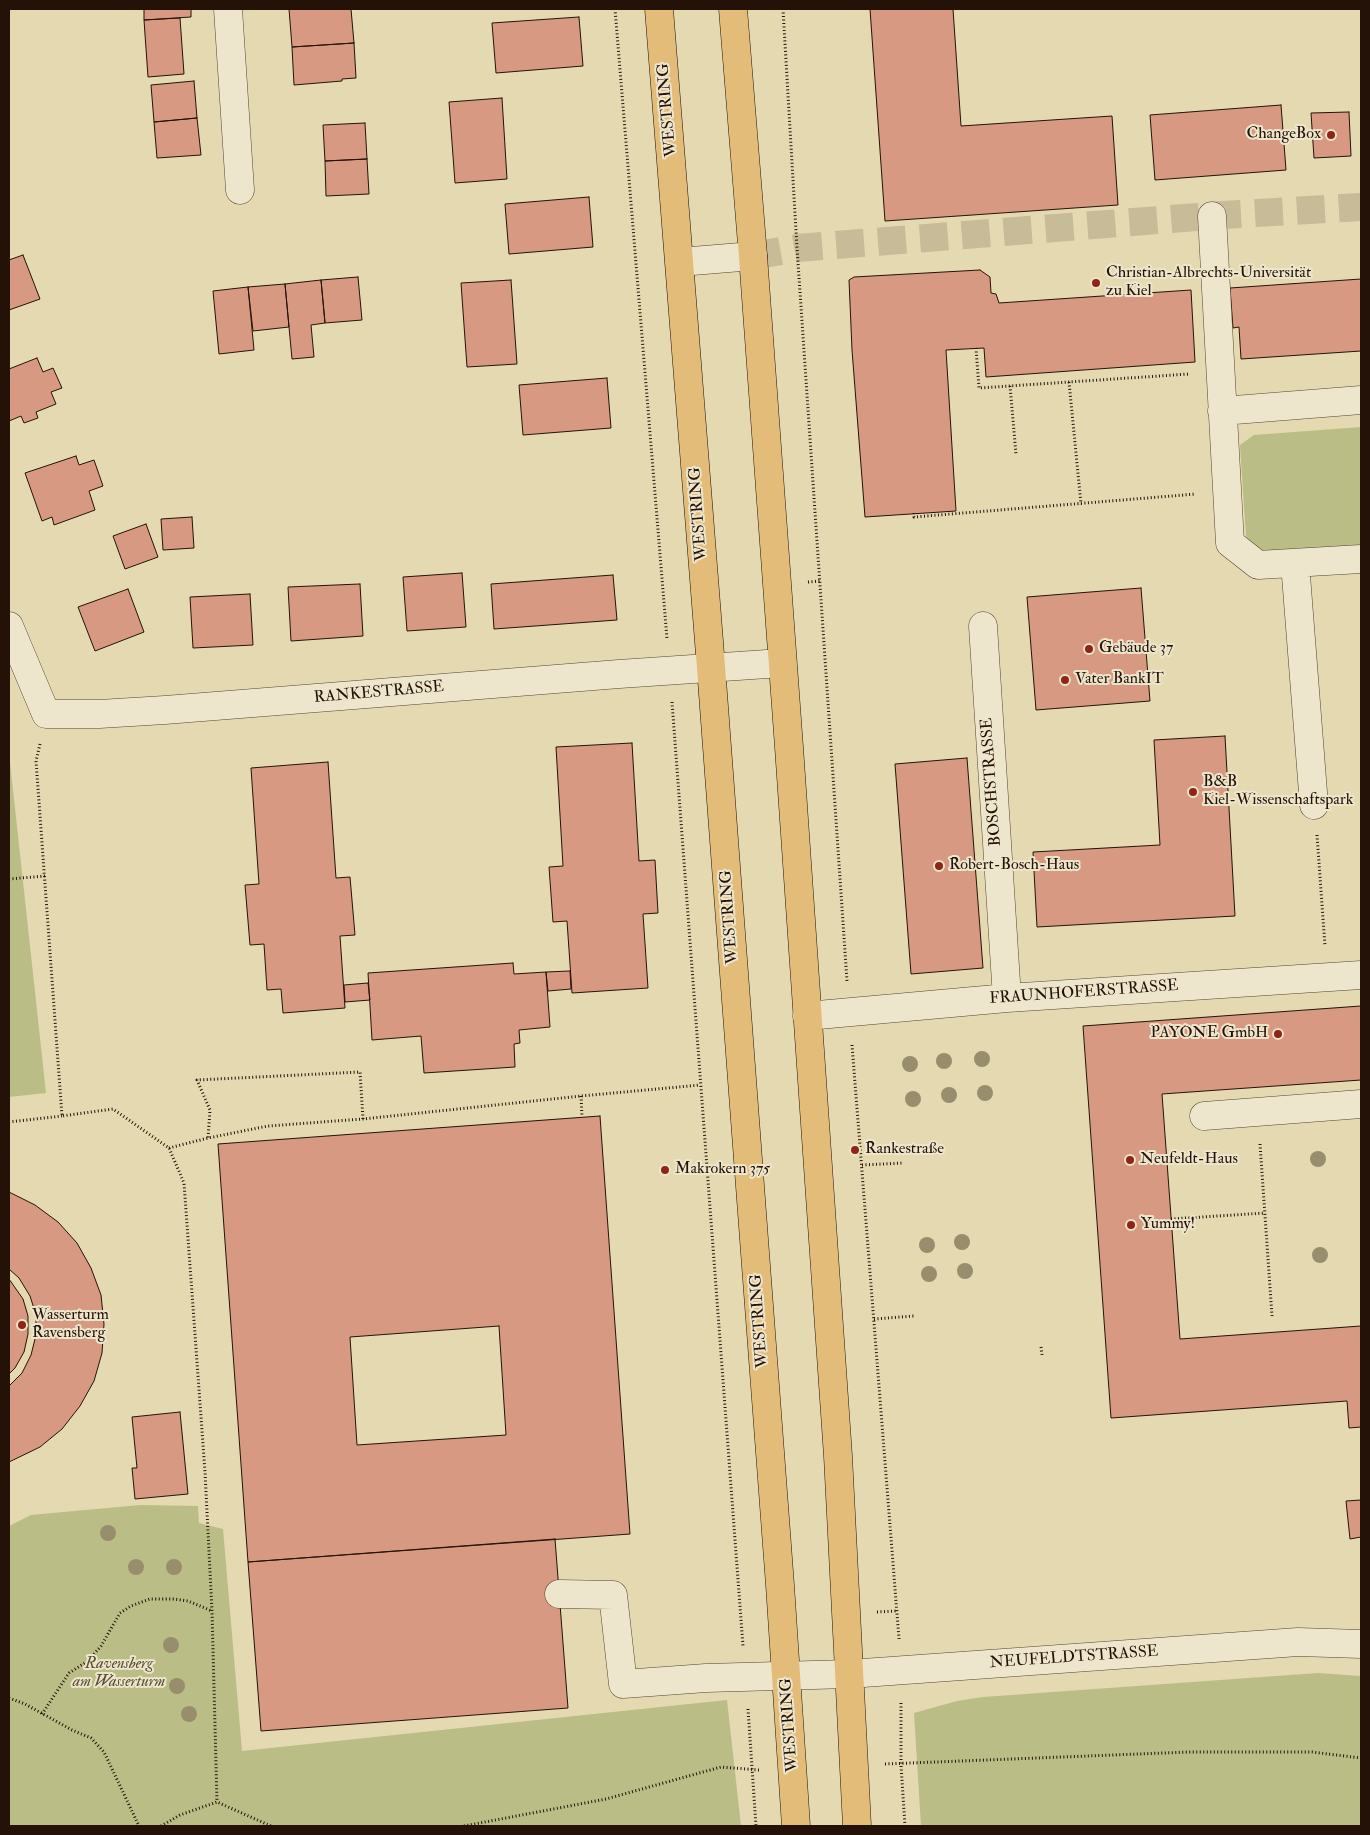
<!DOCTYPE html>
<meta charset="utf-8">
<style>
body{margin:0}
#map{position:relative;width:1370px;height:1835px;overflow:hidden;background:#e4d9b1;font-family:"IM FELL Double Pica",serif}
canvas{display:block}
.frame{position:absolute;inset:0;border:10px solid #241209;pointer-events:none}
</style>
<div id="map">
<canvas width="1370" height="1835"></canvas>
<div class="frame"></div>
</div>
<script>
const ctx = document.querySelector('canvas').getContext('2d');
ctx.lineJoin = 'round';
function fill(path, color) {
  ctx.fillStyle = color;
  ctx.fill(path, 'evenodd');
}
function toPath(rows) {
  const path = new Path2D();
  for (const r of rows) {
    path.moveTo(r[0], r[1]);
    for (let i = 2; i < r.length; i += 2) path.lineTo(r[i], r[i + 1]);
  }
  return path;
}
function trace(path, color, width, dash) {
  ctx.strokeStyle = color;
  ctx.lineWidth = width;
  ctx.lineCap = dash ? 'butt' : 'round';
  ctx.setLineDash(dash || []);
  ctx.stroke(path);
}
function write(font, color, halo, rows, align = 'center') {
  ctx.font = font + ' "IM FELL Double Pica",serif';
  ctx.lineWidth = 4;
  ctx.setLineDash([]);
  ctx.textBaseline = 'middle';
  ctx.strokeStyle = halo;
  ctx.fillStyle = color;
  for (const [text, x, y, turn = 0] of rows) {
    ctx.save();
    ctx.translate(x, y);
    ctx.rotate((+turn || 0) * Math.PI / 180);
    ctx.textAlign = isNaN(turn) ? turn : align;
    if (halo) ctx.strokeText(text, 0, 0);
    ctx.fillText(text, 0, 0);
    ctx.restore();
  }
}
const green = toPath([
 [1361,427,1361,548,1259,556,1246,536,1240,445,1254,435],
 [9,753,46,1093,9,1097],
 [140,1505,198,1506,199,1523,223,1529,242,1751,727,1700,741,1826,9,1826,9,1526,31,1515],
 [1318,1673,1361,1676,1361,1826,921,1826,914,1713,957,1701,983,1697]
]);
const building = toPath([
 [144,9,191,9,191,17,144,20,144,9],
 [289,9,351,9,354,43,292,47,289,9],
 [870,9,953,9,961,126,1112,116,1118,205,885,221,870,9],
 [579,17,583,66,496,73,492,23,579,17],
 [180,18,184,74,148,77,144,20,180,18],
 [354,43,356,78,342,79,342,81,294,85,292,47,354,43],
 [194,81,197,118,154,122,151,85,194,81],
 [502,98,507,179,455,183,449,102,502,98],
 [1281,105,1286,170,1155,180,1150,115,1281,105],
 [1349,112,1351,156,1314,158,1311,113,1349,112],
 [197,118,201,155,157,158,154,122,197,118],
 [365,123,367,159,325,161,323,125,365,123],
 [367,159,369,194,326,196,325,161,367,159],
 [589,197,593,247,509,254,505,204,589,197],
 [23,255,40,299,9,310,9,260,23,255],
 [980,270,990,277,991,293,996,294,999,303,1191,290,1195,362,986,377,984,348,946,350,956,511,865,517,852,350,849,280,854,277,980,270],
 [358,277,362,320,325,323,321,280,358,277],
 [1361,279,1361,351,1241,359,1239,327,1233,328,1230,288,1361,279],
 [321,280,325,323,311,325,314,357,292,359,285,284,321,280],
 [511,280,517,364,467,367,461,283,511,280],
 [285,284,289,327,253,331,248,287,285,284],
 [248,287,254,350,219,354,213,291,248,287],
 [37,358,43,372,53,368,62,388,51,392,56,404,36,412,38,418,24,423,21,416,9,421,9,369,37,358],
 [607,378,611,428,523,435,519,385,607,378],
 [76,456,79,465,94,460,103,486,89,491,95,510,54,525,52,517,42,521,25,473,76,456],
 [192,517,194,548,163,550,161,519,192,517],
 [146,524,158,557,125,569,113,536,146,524],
 [462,573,466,627,407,631,403,577,462,573],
 [613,575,617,620,494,629,491,584,613,575],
 [360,584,363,636,291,641,288,587,360,584],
 [1141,588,1150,701,1036,710,1027,597,1141,588],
 [128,589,144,632,95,651,78,607,128,589],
 [250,594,253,645,193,648,190,597,250,594],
 [1225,736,1235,916,1037,927,1033,852,1160,845,1154,740,1225,736],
 [632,743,639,861,655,860,658,913,643,914,648,988,572,993,567,921,553,922,549,867,563,866,556,747,632,743],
 [967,758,983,968,911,974,895,764,967,758],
 [328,762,336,878,350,877,355,935,340,936,345,1008,283,1013,281,989,267,990,264,944,250,945,245,885,259,884,251,768,328,762],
 [513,963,514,974,546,972,550,1027,519,1030,520,1043,514,1044,515,1067,424,1073,421,1036,372,1040,368,973,513,963],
 [570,971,571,989,548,991,546,972,570,971],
 [368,983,370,1000,345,1002,344,985,368,983],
 [1361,1006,1361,1080,1162,1094,1180,1339,1361,1326,1361,1427,1349,1428,1347,1401,1111,1418,1083,1026,1361,1006],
 [600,1116,630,1534,248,1562,218,1144,600,1116],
 [499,1326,506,1435,357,1445,350,1337,499,1326],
 [9,1192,35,1205,58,1222,77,1243,91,1268,101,1295,104,1324,102,1353,94,1381,80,1406,62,1429,40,1447,9,1462,9,1374,15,1368,24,1352,28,1334,28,1316,23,1299,9,1279,9,1192],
 [9,1269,19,1278,30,1296,36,1315,36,1335,31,1355,22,1373,9,1386,9,1269],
 [180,1412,188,1494,135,1499,132,1468,137,1468,132,1417,180,1412],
 [1361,1500,1361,1537,1350,1539,1346,1501,1361,1500],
 [555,1539,568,1708,261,1731,248,1562,555,1539]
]);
const minorTunnel = toPath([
 [753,256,797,248,1223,215,1361,207]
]);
const path = toPath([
 [615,9,667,639],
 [783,9,797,248,847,981],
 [976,348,979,388,1189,374],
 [1069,382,1081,504],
 [1010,386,1016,454],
 [914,513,914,517,1196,494],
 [808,582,820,581],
 [672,702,743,1646],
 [40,744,36,761,62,1116,113,1109,169,1148,184,1183,205,1472,212,1611,217,1802],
 [1317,835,1325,946],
 [9,879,45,876],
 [852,1045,899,1639],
 [581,1096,582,1117],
 [363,1119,360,1072,197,1080,210,1110,208,1138,268,1126,363,1119,581,1096,700,1085],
 [9,1122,62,1116],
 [1260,1144,1272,1316],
 [169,1148,208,1138],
 [862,1165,903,1163],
 [1171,1219,1265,1213],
 [874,1319,914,1316],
 [1041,1347,1042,1355],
 [877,1612,897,1611],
 [9,1698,25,1704,72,1730,91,1738,104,1752,139,1826],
 [901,1703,901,1765,905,1826],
 [748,1709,756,1826],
 [42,1714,69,1673,88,1661,101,1646,120,1613,131,1606,150,1599,174,1599,188,1601,212,1611],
 [885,1764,1189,1752,1312,1752,1361,1758],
 [161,1826,180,1815,217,1802,271,1826],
 [464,1826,606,1799,721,1767,759,1770]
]);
const minor = toPath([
 [228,9,240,190],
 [1212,216,1230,543,1258,565,1361,559],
 [680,262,753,256],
 [1222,411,1361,400],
 [1295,563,1314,805],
 [9,626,46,714,99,714,165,710,619,674,782,663],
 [983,626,1007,998],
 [807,1016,1007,998,1361,975],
 [1204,1116,1361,1104],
 [559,1594,613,1595,623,1684,706,1678,849,1674,1298,1642,1361,1644]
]);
const major = toPath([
 [659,9,711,667,780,1585,796,1826],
 [733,9,753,256,789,747,838,1456,857,1826]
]);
const trees = [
 [982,1059],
 [944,1061],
 [910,1064],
 [985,1093],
 [949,1095],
 [913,1099],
 [1318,1159],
 [962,1242],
 [927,1245],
 [1320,1255],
 [965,1271],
 [929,1274],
 [108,1533],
 [136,1567],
 [174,1567],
 [171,1645],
 [177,1686],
 [189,1714]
];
const markers = [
 [1331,135,5,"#8f2418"],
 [1096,283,5,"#8f2418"],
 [1089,649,5,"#8f2418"],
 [1065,680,5,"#8f2418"],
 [1193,792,5,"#8f2418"],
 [939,866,5,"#8f2418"],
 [1278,1034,5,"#8f2418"],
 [855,1150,5,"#8f2418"],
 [1130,1160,5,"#8f2418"],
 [665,1170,5,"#8f2418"],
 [1131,1225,5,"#8f2418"],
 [22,1325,5,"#8f2418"]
];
const streetNames = [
 ["WESTRING",668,110,-95],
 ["WESTRING",699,514,-94],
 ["RANKESTRASSE",379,693,-5],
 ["BOSCHSTRASSE",992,782,-94],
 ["WESTRING",730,917,-94],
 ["FRAUNHOFERSTRASSE",1084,993,-4],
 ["WESTRING",760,1321,-94],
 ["NEUFELDTSTRASSE",1074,1658,-4],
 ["WESTRING",790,1725,-94]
];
const poiNames = [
 ["ChangeBox",1321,135,"right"],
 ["Christian-Albrechts-Universität",1106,274],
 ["zu Kiel",1106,292],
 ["Gebäude 37",1099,649],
 ["Vater BankIT",1075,680],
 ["B&B",1203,783],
 ["Kiel-Wissenschaftspark",1203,801],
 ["Robert-Bosch-Haus",949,866],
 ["PAYONE GmbH",1268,1034,"right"],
 ["Rankestraße",865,1150],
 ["Neufeldt-Haus",1140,1160],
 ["Makrokern 375",675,1170],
 ["Yummy!",1141,1225],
 ["Wasserturm",32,1316],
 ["Ravensberg",32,1334]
];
const parkNames = [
 ["Ravensberg",119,1665],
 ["am Wasserturm",119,1683]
];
fill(green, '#bbbd87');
fill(building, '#d79981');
trace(building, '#241209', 1);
trace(minorTunnel, '#c7bb98', 28, [28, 14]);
trace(minor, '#544433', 29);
trace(major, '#241209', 29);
trace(path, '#241209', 3, [1, 2.5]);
trace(minor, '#ede6cc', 28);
trace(major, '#e2bc78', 28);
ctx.fillStyle = '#988d6d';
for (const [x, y] of trees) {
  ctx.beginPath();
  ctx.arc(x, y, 8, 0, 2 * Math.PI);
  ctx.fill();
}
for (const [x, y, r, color] of markers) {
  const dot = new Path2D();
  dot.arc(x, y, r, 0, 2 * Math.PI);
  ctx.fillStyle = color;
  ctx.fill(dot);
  trace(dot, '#ede6cc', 2);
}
write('16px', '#241209', '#ede6cc', streetNames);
write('16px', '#241209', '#ede6cc', poiNames, 'left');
write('italic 16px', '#594e35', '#ede6cc', parkNames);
</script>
